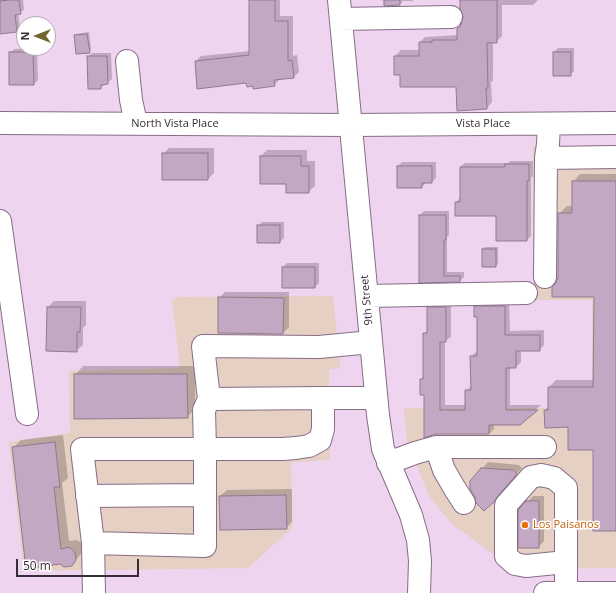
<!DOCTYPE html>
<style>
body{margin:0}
#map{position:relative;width:616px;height:593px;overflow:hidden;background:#efd4ef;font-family:"Open Sans",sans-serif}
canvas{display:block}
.north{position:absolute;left:16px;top:16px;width:40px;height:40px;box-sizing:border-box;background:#fff;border:1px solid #afabaf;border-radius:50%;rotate:270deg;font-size:11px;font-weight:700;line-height:16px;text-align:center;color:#362c36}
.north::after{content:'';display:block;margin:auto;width:14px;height:18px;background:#726532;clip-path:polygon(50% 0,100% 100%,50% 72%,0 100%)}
.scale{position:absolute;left:16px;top:559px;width:123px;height:18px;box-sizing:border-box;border:2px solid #362c36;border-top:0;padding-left:5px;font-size:12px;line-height:14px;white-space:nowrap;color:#362c36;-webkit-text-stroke:3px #fff;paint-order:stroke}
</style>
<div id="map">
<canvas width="616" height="593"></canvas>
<div class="north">N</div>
<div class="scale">50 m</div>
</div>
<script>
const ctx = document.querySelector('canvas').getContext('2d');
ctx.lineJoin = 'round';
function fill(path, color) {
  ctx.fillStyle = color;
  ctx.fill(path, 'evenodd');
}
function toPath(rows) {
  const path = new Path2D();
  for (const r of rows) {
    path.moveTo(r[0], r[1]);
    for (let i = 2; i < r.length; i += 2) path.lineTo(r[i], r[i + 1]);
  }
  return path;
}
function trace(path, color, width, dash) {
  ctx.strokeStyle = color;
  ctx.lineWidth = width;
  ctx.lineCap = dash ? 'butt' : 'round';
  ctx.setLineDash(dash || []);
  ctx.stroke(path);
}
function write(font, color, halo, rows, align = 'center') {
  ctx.font = font + ' "Open Sans",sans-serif';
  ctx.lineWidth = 3;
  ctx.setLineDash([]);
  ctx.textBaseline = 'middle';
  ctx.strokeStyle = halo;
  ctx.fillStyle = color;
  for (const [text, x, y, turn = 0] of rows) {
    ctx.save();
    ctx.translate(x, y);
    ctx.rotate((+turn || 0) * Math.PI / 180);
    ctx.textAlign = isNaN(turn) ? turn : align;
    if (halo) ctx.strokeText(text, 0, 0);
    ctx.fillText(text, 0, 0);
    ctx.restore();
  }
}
const commercial = toPath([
 [616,146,616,568,547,569,500,559,451,523,429,496,407,440,404,408,464,409,592,407,592,300,534,300,533,147],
 [333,296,340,368,329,369,330,460,291,462,292,528,248,568,24,571,9,442,70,433,69,371,180,368,172,300,178,297]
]);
const shadow = toPath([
 [0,0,23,0,24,10,18,13,20,28,16,31,0,24],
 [250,0,280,0,280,16,293,16,293,56,297,55,299,72,294,77,280,79,274,85,247,82,196,61,201,56,250,51],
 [380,0,414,0,412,1,403,1,400,4],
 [461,0,538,0,533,5,502,5,502,36,496,42,493,42,493,81,491,82,492,102,487,108,457,86,401,74,395,56,401,50,420,50,420,42,425,37,458,35,458,28,462,24,465,17],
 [89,32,91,50,89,52,75,36,76,34],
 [37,48,38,80,34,84,10,53,14,49],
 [558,48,574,48,574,71,570,75,554,75,554,52],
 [92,53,111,53,112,79,100,88,88,57],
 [169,148,214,148,214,173,208,179,163,179,163,154],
 [267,150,307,150,307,161,315,161,315,186,308,192,261,156],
 [510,161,533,161,533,176,531,178,531,236,527,240,497,215,456,202,460,198,460,167,465,163,508,163],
 [402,162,436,162,436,178,432,182,427,182,422,187,398,187,398,166],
 [580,174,616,174,616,530,594,449,569,426,546,427,545,410,549,406,549,387,556,380,594,380,595,296,557,283,558,277,559,214,567,206,573,206,573,182],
 [424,211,449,211,449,235,447,237,447,272,464,272,464,277,460,281,420,281,420,215],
 [262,222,284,222,284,238,280,242,258,226],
 [485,247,498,247,498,264,496,266,483,266,483,249],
 [287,263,319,263,319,283,315,287,283,267],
 [225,292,289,292,289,327,283,333,219,298],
 [54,301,86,301,86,325,83,328,83,345,76,351,48,307],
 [509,301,510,331,544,330,544,345,539,350,521,350,521,362,516,367,510,367,510,405,541,405,519,424,494,424,494,429,489,434,436,434,421,379,424,376,424,334,428,330,428,308,433,303,451,303,451,337,445,341,445,405,466,405,466,391,472,385,471,356,478,351,478,316,475,307,480,302],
 [83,366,195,366,195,409,187,417,75,375],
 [63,435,68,478,62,483,69,541,77,540,83,544,84,551,71,565,64,566,13,448,21,440],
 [488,462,519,465,522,468,503,489,501,493,484,510,482,469],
 [292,489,292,522,286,528,220,496,227,490],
 [533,496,544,496,544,541,538,547,527,502]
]);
const building = toPath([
 [9,0,19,0,21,14,15,15,17,32,0,34,0,1,9,0],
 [249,0,275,0,275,21,288,21,288,61,292,60,294,78,274,80,275,86,253,89,253,86,247,87,246,83,197,89,195,61,249,55,249,0],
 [384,0,400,0,400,5,384,6,384,0],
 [460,0,497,0,497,43,487,43,488,88,486,88,487,109,457,111,456,87,400,87,400,75,394,75,394,56,419,56,419,42,432,42,432,40,457,40,457,28,460,27,463,17,460,9,460,0],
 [87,34,90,53,76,54,74,35,87,34],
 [9,52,33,52,34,85,9,85,9,52],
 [553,52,571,52,571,76,553,76,553,52],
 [87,56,107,56,108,84,101,85,101,89,88,89,87,56],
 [162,153,208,153,208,180,162,180,162,153],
 [260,156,301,156,301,166,309,166,309,193,286,193,286,184,260,184,260,156],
 [505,164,529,164,529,181,527,181,527,241,496,241,496,216,455,216,455,202,460,202,460,167,505,167,505,164],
 [397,166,432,166,432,183,422,183,422,188,397,188,397,166],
 [572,181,616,181,616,531,593,531,593,450,568,450,568,427,545,428,544,410,548,410,548,387,593,387,594,297,552,297,552,287,556,283,558,277,558,213,572,213,572,181],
 [419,215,446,215,446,240,444,240,444,276,460,276,460,282,419,283,419,215],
 [257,225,280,225,280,243,257,243,257,225],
 [482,249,496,249,496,267,482,267,482,249],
 [282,267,315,267,315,288,282,288,282,267],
 [218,297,284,298,283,334,218,333,218,297],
 [474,306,505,306,505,335,540,335,540,351,516,351,516,368,506,368,506,410,538,410,520,425,489,425,489,434,436,434,424,438,424,395,420,395,420,379,423,379,423,333,427,333,427,307,446,307,446,342,440,342,440,410,465,410,465,390,471,390,470,356,477,356,477,317,474,317,474,306],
 [47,307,81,307,80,332,77,332,77,352,46,351,47,307],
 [74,374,187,374,188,418,74,419,74,374],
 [55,442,60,487,54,487,61,549,69,547,75,552,76,560,72,566,64,567,60,564,26,569,12,447,55,442],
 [481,468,513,470,517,474,497,497,495,501,484,511,476,503,475,497,470,489,470,481,481,468],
 [286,495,287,529,220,530,219,496,286,495],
 [526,501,539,501,539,548,518,548,518,510,526,501]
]);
const minor = toPath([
 [339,0,378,415,383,449,411,515,418,540,420,561,419,593],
 [341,19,451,17],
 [127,61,131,100,136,123],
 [0,123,351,125,616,123],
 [546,158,616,157],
 [0,221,27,414],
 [545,277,546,158,548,144,549,124],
 [367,296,526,293],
 [323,398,323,429,320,440,309,446,296,448,283,449,82,449,93,543,205,546,205,449,204,410,209,399,323,398,376,398],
 [209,399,203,346,319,347,371,342],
 [388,463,415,453,436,447],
 [87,496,205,495],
 [464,503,455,489,444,470,436,447,545,447],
 [93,543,94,593],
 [566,562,526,566,515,564,506,556,506,505,531,477,541,475,554,478,566,488,566,593]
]);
const major = toPath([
 [545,593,616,593]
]);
const markers = [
 [525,525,4,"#e8710a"]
];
const streetNames = [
 ["North Vista Place",175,124],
 ["Vista Place",483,124],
 ["9th Street",367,300,-95]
];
const foodNames = [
 ["Los Paisanos",533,525]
];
fill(commercial, '#e6cfc3');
fill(shadow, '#0003');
fill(building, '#c2a8c2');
trace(building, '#917991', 1);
trace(minor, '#856d86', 24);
trace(major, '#856d86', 24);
trace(minor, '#fff', 22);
trace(major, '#fff', 22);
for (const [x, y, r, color] of markers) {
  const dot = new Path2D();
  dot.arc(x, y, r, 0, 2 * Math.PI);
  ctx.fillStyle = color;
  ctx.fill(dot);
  trace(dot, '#fff', 1.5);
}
write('11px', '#362c36', '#fff', streetNames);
write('11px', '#c56008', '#fff', foodNames, 'left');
</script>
